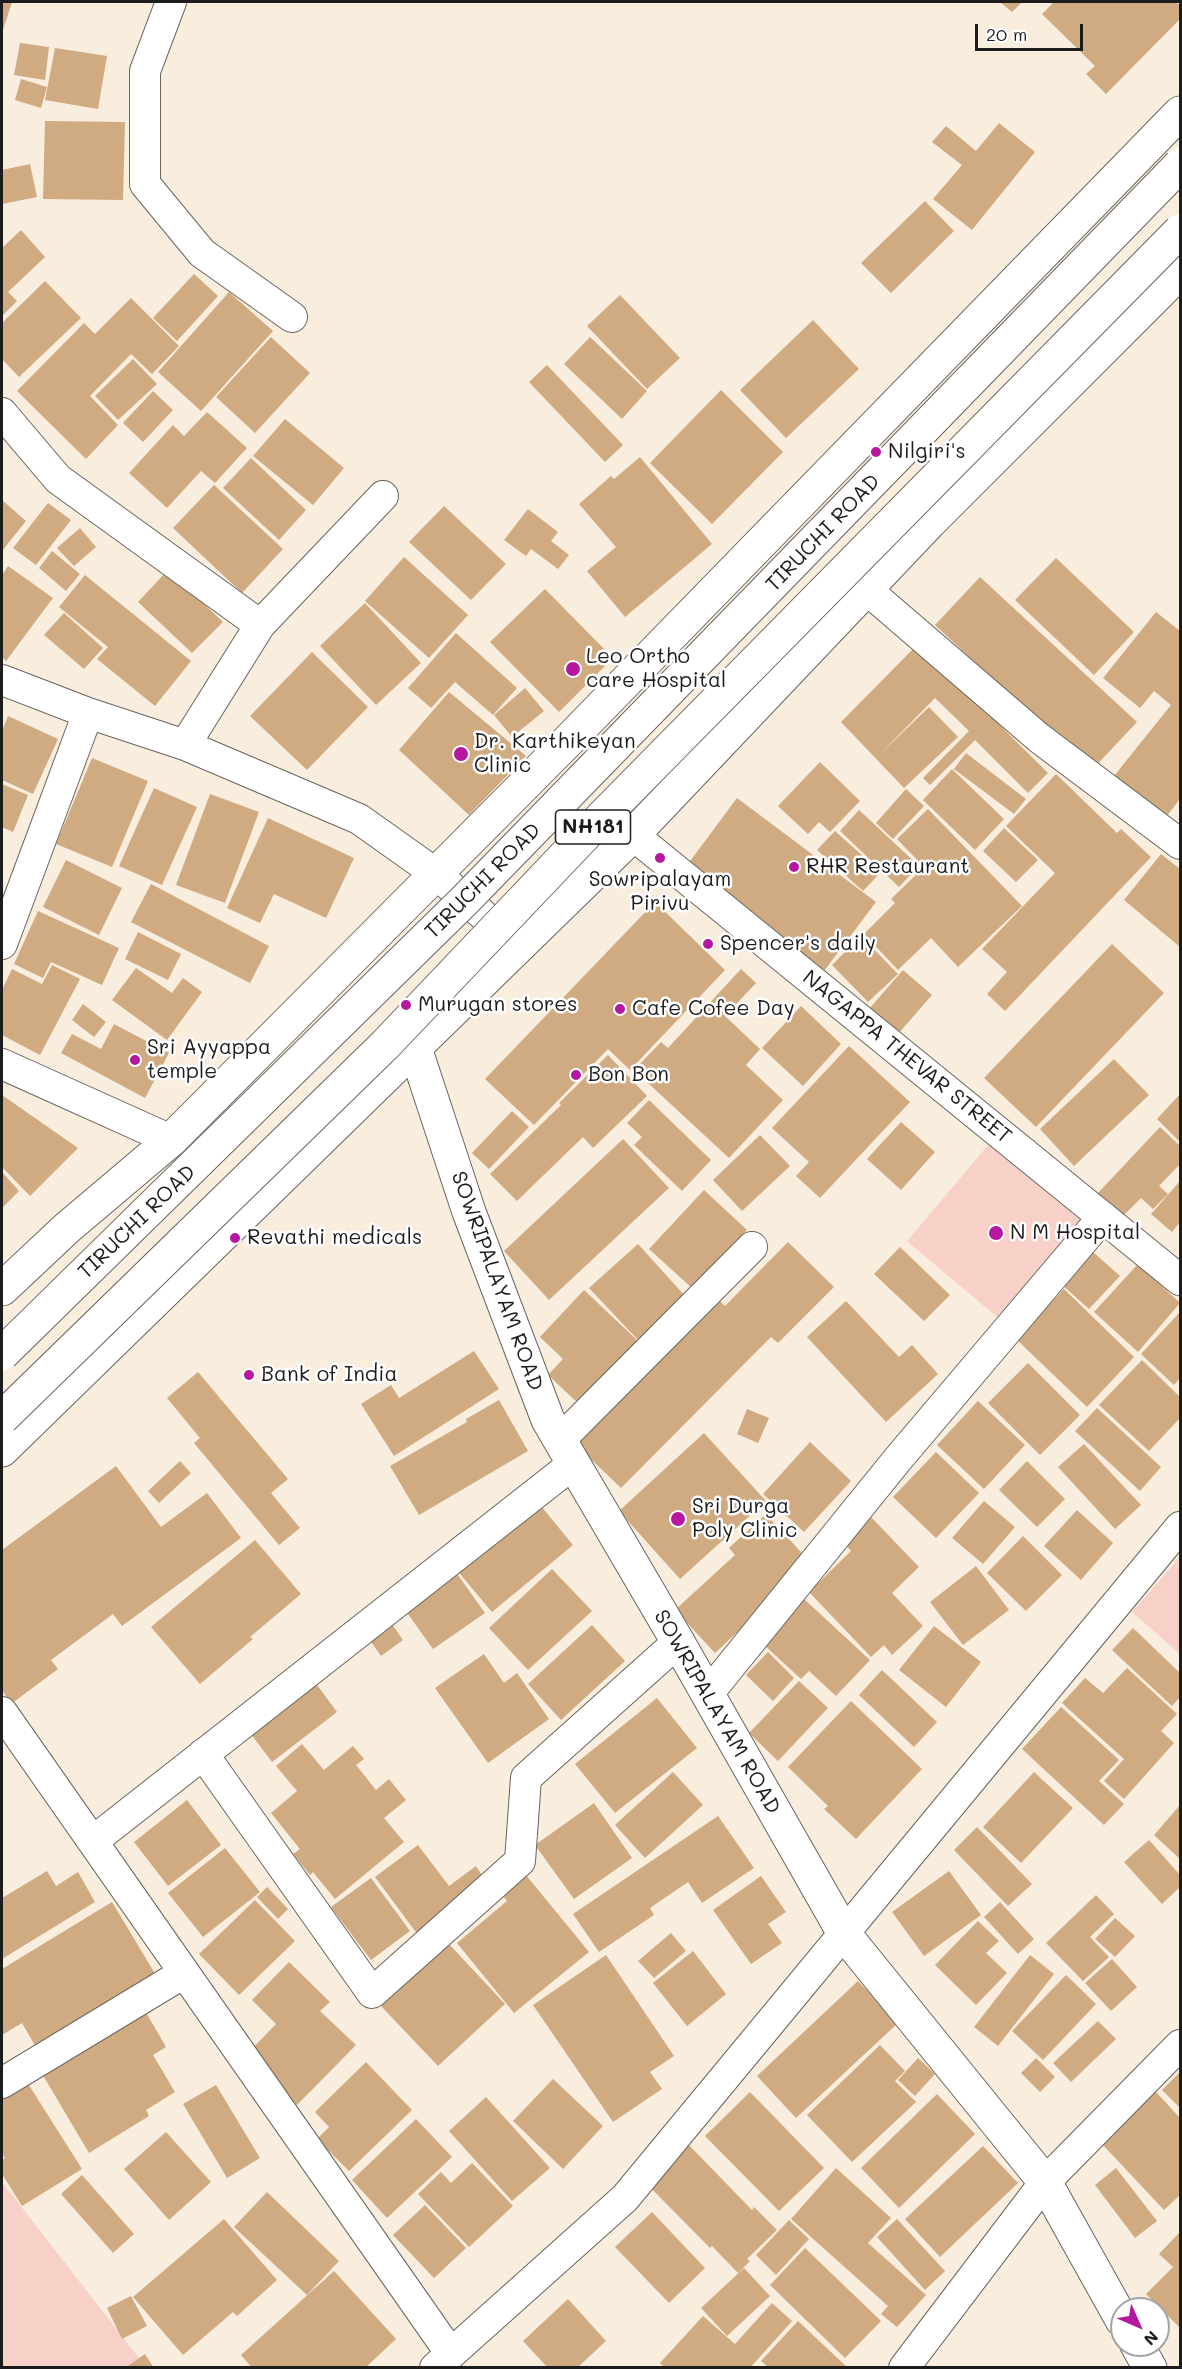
<!DOCTYPE html>
<style>
body{margin:0}
#map{position:relative;width:1182px;height:2369px;overflow:hidden;background:#f9eddd;font-family:Mali,sans-serif}
canvas{display:block}
.frame{position:absolute;inset:0;border:3px solid #1c1c1c;pointer-events:none}
.north{position:absolute;left:1110px;top:2297px;width:60px;height:60px;box-sizing:border-box;background:#fff;border:2px solid #a4a4a4;border-radius:50%;rotate:135deg;font-size:16px;font-weight:700;line-height:24px;text-align:center;color:#1c1c1c}
.north::after{content:'';display:block;margin:auto;width:21px;height:27px;background:#b5179e;clip-path:polygon(50% 0,100% 100%,50% 72%,0 100%)}
.scale{position:absolute;left:975px;top:24px;width:108px;height:27px;box-sizing:border-box;border:3px solid #1c1c1c;border-top:0;padding-left:8px;font-size:18px;line-height:21px;white-space:nowrap;color:#1c1c1c;-webkit-text-stroke:4px #fff;paint-order:stroke}
</style>
<div id="map">
<canvas width="1182" height="2369"></canvas>
<div class="frame"></div>
<div class="north">N</div>
<div class="scale">20 m</div>
</div>
<script>
const ctx = document.querySelector('canvas').getContext('2d');
ctx.lineJoin = 'round';
function fill(path, color) {
  ctx.fillStyle = color;
  ctx.fill(path, 'evenodd');
}
function toPath(rows) {
  const path = new Path2D();
  for (const r of rows) {
    path.moveTo(r[0], r[1]);
    for (let i = 2; i < r.length; i += 2) path.lineTo(r[i], r[i + 1]);
  }
  return path;
}
function trace(path, color, width, dash) {
  ctx.strokeStyle = color;
  ctx.lineWidth = width;
  ctx.lineCap = dash ? 'butt' : 'round';
  ctx.setLineDash(dash || []);
  ctx.stroke(path);
}
function write(font, color, halo, rows, align = 'center') {
  ctx.font = font + ' Mali,sans-serif';
  ctx.lineWidth = 5;
  ctx.setLineDash([]);
  ctx.textBaseline = 'middle';
  ctx.strokeStyle = halo;
  ctx.fillStyle = color;
  for (const [text, x, y, turn = 0] of rows) {
    ctx.save();
    ctx.translate(x, y);
    ctx.rotate((+turn || 0) * Math.PI / 180);
    ctx.textAlign = isNaN(turn) ? turn : align;
    if (halo) ctx.strokeText(text, 0, 0);
    ctx.fillText(text, 0, 0);
    ctx.restore();
  }
}
const built = toPath([
 [989,1144,1085,1224,1003,1322,907,1241],
 [1180,1557,1180,1654,1132,1612],
 [2,2182,146,2367,2,2367]
]);
const building = toPath([
 [2,2,12,2,2,33],
 [1000,2,1022,2,1012,12],
 [1054,2,1176,2,1180,6,1180,19,1106,94,1086,74,1095,66,1042,14],
 [20,43,49,47,45,80,14,75],
 [55,48,107,56,98,109,45,100],
 [21,79,47,87,41,108,15,100],
 [45,121,125,122,123,200,43,199],
 [999,123,1035,152,972,230,933,199,962,165,932,142,946,126,976,151],
 [30,164,37,197,2,204,2,170],
 [925,201,954,231,891,293,861,263],
 [21,230,45,257,8,292,17,301,2,316,2,248],
 [194,274,218,296,177,341,153,318],
 [45,281,81,318,19,377,2,359,2,323],
 [229,292,273,331,201,411,158,372],
 [620,295,680,358,647,389,587,326],
 [131,298,179,346,152,374,131,354,90,396,118,425,86,459,17,391,84,323,95,334],
 [813,320,859,369,786,438,740,390],
 [271,337,310,373,255,433,216,397],
 [590,337,647,391,622,419,564,364],
 [133,359,157,384,118,420,95,396],
 [547,365,623,445,605,462,529,382],
 [721,390,783,452,712,524,650,463],
 [153,391,173,410,143,442,123,423],
 [207,412,247,448,215,483,201,471,167,508,129,473,173,425,184,436],
 [285,419,344,468,313,505,253,456],
 [640,457,712,544,625,617,587,571,616,547,579,504,611,476,614,479],
 [251,458,306,510,279,540,223,488],
 [214,485,283,549,242,593,173,528],
 [2,500,26,521,2,551],
 [48,503,71,520,36,565,13,548],
 [444,506,506,564,471,600,409,542],
 [528,509,558,532,551,541,569,555,558,569,531,549,526,556,504,540],
 [80,528,96,547,74,566,57,548],
 [52,551,80,574,66,591,39,568],
 [404,557,468,615,429,658,365,601],
 [1056,558,1134,632,1094,675,1015,600],
 [8,566,53,598,6,661,2,657,2,575],
 [168,570,223,622,192,653,138,602],
 [85,575,191,661,155,706,97,659,108,647,59,607],
 [980,577,1137,722,1091,771,935,625],
 [545,589,613,658,559,712,490,642],
 [365,603,421,663,376,705,320,646],
 [1156,612,1180,631,1180,799,1166,817,1114,776,1171,705,1154,691,1140,708,1103,678],
 [64,613,103,648,84,669,44,635],
 [456,633,517,688,493,715,455,682,431,708,408,688],
 [918,644,1048,773,1028,793,975,740,930,785,923,778,969,731,935,698,881,753,929,707,958,737,904,788,841,722],
 [312,652,368,707,307,770,250,716],
 [525,688,544,711,512,737,494,715],
 [449,692,526,756,469,815,399,750],
 [8,716,58,739,33,794,2,780,2,731],
 [966,753,1026,799,1014,814,954,769],
 [92,758,148,781,112,867,56,844],
 [820,762,860,801,830,832,819,822,808,834,778,806],
 [952,769,1004,819,975,850,923,800],
 [1056,774,1117,833,1121,829,1151,857,1005,1011,987,994,1007,972,982,949,1055,873,1006,826],
 [2,784,28,795,13,832,2,827],
 [154,788,197,807,162,885,119,866],
 [906,789,924,806,893,839,876,823],
 [210,794,259,812,225,903,176,885],
 [737,798,876,902,821,975,682,872],
 [928,809,1022,906,958,967,931,938,898,970,864,934,895,903,891,899,924,867,897,839],
 [859,810,919,866,899,887,840,831],
 [268,818,354,858,326,918,274,894,260,923,227,908],
 [1004,828,1038,860,1016,882,983,851],
 [835,831,881,872,863,891,817,850],
 [1161,854,1180,869,1180,947,1124,900],
 [66,860,122,888,99,935,43,907],
 [151,884,269,946,250,983,131,922],
 [655,902,725,970,630,1070,608,1049,534,1125,485,1079],
 [38,911,119,948,102,985,51,962,43,978,14,964],
 [138,932,181,954,168,980,125,959],
 [861,936,898,974,868,1002,832,965],
 [1112,944,1164,993,1036,1127,984,1078],
 [52,965,80,979,40,1055,2,1035,2,990,12,969,42,984],
 [136,968,172,993,183,978,202,992,167,1040,112,1000],
 [741,969,756,983,725,1016,760,1049,746,1065,783,1100,729,1158,634,1070,661,1042,668,1048],
 [903,970,932,995,898,1034,869,1009],
 [83,1004,106,1022,94,1037,72,1020],
 [801,1006,841,1044,803,1086,762,1048],
 [114,1024,169,1053,145,1098,61,1053,72,1034,101,1049],
 [849,1046,910,1102,820,1198,796,1176,809,1162,772,1128],
 [608,1055,647,1096,593,1148,583,1137,517,1201,490,1174,561,1105,559,1103],
 [1114,1059,1149,1095,1074,1166,1040,1129],
 [1180,1094,1180,1142,1157,1119],
 [2,1095,78,1148,30,1196,2,1167],
 [649,1100,711,1160,682,1191,634,1145,642,1137,627,1123],
 [512,1111,529,1127,489,1169,472,1153],
 [901,1122,935,1152,901,1190,867,1159],
 [1160,1127,1180,1146,1180,1164,1159,1186,1168,1194,1153,1209,1141,1198,1123,1216,1098,1193],
 [760,1135,790,1166,742,1211,713,1180],
 [623,1139,669,1188,549,1300,504,1251],
 [2,1172,19,1191,2,1208],
 [1180,1181,1180,1222,1172,1232,1151,1214],
 [704,1190,747,1230,693,1289,649,1249],
 [788,1242,834,1287,778,1343,771,1337,621,1488,572,1441,715,1296,725,1306],
 [638,1244,685,1296,638,1340,589,1288],
 [900,1247,950,1295,924,1321,874,1274],
 [1092,1251,1120,1276,1089,1309,1061,1284],
 [1138,1264,1180,1303,1138,1352,1094,1312],
 [1064,1289,1134,1357,1087,1407,1016,1339],
 [584,1290,639,1342,580,1405,548,1375,563,1359,540,1337],
 [846,1301,899,1357,912,1345,938,1374,886,1422,807,1337],
 [1180,1312,1180,1378,1174,1385,1141,1354],
 [474,1351,499,1389,394,1456,361,1404,391,1385,399,1398],
 [1142,1360,1180,1397,1180,1418,1149,1451,1099,1405],
 [1028,1363,1080,1415,1040,1455,988,1403],
 [198,1372,288,1479,271,1493,300,1528,279,1545,194,1443,200,1438,167,1398],
 [499,1400,528,1451,419,1515,390,1466,467,1422,466,1419],
 [978,1401,1025,1445,984,1489,937,1445],
 [1097,1408,1161,1467,1140,1491,1075,1431],
 [747,1409,769,1418,758,1443,737,1434],
 [704,1433,766,1501,680,1579,619,1511],
 [810,1442,851,1481,804,1532,763,1494],
 [1084,1444,1141,1505,1115,1529,1058,1467],
 [936,1452,979,1493,936,1538,893,1497],
 [180,1461,191,1473,159,1503,148,1491],
 [1027,1461,1065,1499,1037,1527,999,1490],
 [116,1466,161,1527,207,1493,241,1538,122,1626,113,1614,51,1660,58,1669,11,1704,2,1690,2,1550],
 [536,1500,573,1545,492,1612,455,1568],
 [984,1501,1015,1527,983,1564,952,1538],
 [1077,1510,1113,1543,1081,1580,1044,1546],
 [766,1514,811,1563,715,1653,675,1610,735,1555,729,1548],
 [870,1516,919,1567,892,1593,923,1626,892,1655,884,1645,871,1657,809,1592,851,1551,843,1542],
 [1023,1536,1062,1575,1026,1611,987,1573],
 [255,1540,301,1594,250,1637,253,1639,200,1684,151,1627],
 [976,1566,1009,1610,963,1645,930,1602],
 [552,1569,592,1611,528,1670,489,1628],
 [455,1571,485,1613,433,1649,403,1607],
 [804,1599,870,1660,836,1696,809,1671,801,1679,763,1644],
 [387,1617,403,1640,381,1656,365,1633],
 [592,1625,625,1661,561,1720,528,1684],
 [934,1626,981,1662,946,1707,899,1670],
 [1133,1628,1180,1673,1180,1697,1172,1706,1112,1650],
 [768,1652,794,1678,773,1701,746,1675],
 [484,1654,504,1683,517,1673,549,1719,488,1763,435,1688],
 [1127,1668,1177,1714,1161,1731,1174,1743,1124,1799,1104,1781,1124,1759,1062,1703,1085,1678,1103,1693],
 [882,1670,937,1722,914,1747,859,1695],
 [312,1678,337,1712,272,1762,247,1729],
 [799,1681,828,1708,778,1761,749,1733],
 [657,1698,697,1748,615,1813,575,1764],
 [851,1701,922,1769,856,1839,824,1809,828,1806,788,1767],
 [1061,1707,1119,1760,1099,1781,1124,1804,1104,1825,1022,1749],
 [302,1744,324,1770,353,1746,364,1759,356,1765,376,1790,389,1779,406,1800,384,1818,404,1842,335,1899,313,1872,310,1875,293,1854,300,1849,271,1813,297,1791,276,1766],
 [673,1772,703,1805,645,1858,615,1825],
 [1034,1772,1073,1808,1021,1863,983,1827],
 [187,1800,221,1845,168,1886,134,1842],
 [594,1803,632,1858,574,1899,535,1845],
 [1180,1805,1180,1859,1154,1835],
 [718,1816,754,1868,702,1903,688,1882,650,1908,654,1915,599,1952,573,1914],
 [977,1827,1032,1884,1008,1906,954,1850],
 [1149,1840,1180,1875,1180,1887,1162,1904,1124,1862],
 [418,1845,449,1886,476,1866,487,1883,418,1935,375,1877],
 [225,1848,260,1892,203,1937,168,1893],
 [521,1869,589,1952,514,2013,457,1943,507,1901,497,1889],
 [47,1871,56,1886,78,1872,95,1902,2,1959,2,1898],
 [949,1871,981,1915,924,1956,892,1912],
 [761,1876,786,1912,768,1924,782,1943,751,1964,713,1910],
 [371,1878,410,1931,371,1960,331,1907],
 [267,1887,288,1909,278,1919,257,1897],
 [1096,1895,1114,1914,1090,1937,1109,1957,1083,1981,1046,1943],
 [255,1900,295,1941,239,1995,199,1954],
 [112,1902,157,1977,37,2049,22,2023,2,2035,2,1969],
 [1000,1902,1034,1939,1018,1954,984,1917],
 [1115,1918,1135,1936,1115,1957,1095,1939],
 [978,1921,999,1941,986,1953,1007,1973,976,2005,935,1965],
 [671,1933,686,1951,654,1978,638,1961],
 [448,1943,505,2004,438,2066,381,2006],
 [693,1951,726,1994,687,2026,653,1983],
 [606,1955,674,2056,650,2072,662,2089,613,2122,533,2005],
 [1030,1955,1054,1974,998,2046,974,2027],
 [1112,1959,1137,1987,1111,2011,1085,1983],
 [289,1962,330,2002,320,2011,356,2045,297,2105,246,2055,276,2024,252,2000],
 [1066,1975,1096,2004,1043,2060,1012,2031],
 [858,1981,898,2023,796,2118,757,2076],
 [144,2009,166,2047,153,2055,175,2092,146,2110,149,2116,89,2153,41,2072],
 [1098,2021,1116,2039,1071,2082,1053,2063],
 [880,2045,905,2071,895,2081,916,2102,852,2162,807,2115],
 [918,2058,935,2074,915,2096,898,2080],
 [1036,2058,1055,2077,1040,2092,1021,2073],
 [366,2062,412,2110,349,2171,317,2139,329,2127,315,2112],
 [1180,2072,1180,2108,1162,2090],
 [553,2079,603,2126,563,2169,513,2121],
 [27,2082,82,2169,22,2206,2,2174,2,2160,5,2158,2,2153,2,2098],
 [1147,2082,1180,2118,1180,2195,1164,2210,1102,2144,1136,2111,1127,2101],
 [216,2085,260,2158,227,2178,183,2104],
 [750,2092,824,2168,779,2211,705,2136],
 [937,2094,975,2134,899,2208,861,2168],
 [486,2097,550,2168,512,2201,449,2131],
 [416,2119,452,2157,387,2218,352,2180],
 [166,2132,211,2182,169,2220,124,2169],
 [685,2141,752,2210,754,2207,777,2230,747,2259,750,2261,738,2273,712,2246,710,2248,644,2181],
 [983,2146,1018,2183,940,2257,905,2219],
 [472,2163,513,2206,469,2247,418,2194,441,2172,451,2183],
 [836,2168,891,2218,868,2243,926,2295,897,2327,881,2314,888,2306,791,2219],
 [1116,2168,1157,2221,1135,2238,1095,2185],
 [82,2175,134,2234,113,2253,61,2194],
 [267,2192,339,2261,307,2295,234,2227],
 [425,2205,466,2248,434,2278,393,2235],
 [652,2212,705,2268,669,2303,615,2247],
 [224,2219,277,2280,237,2316,233,2312,183,2355,133,2297],
 [897,2219,945,2271,925,2290,877,2237],
 [789,2220,809,2239,776,2275,756,2255],
 [1180,2232,1180,2328,1146,2294,1173,2267,1159,2254],
 [805,2248,881,2321,845,2358,770,2285],
 [744,2268,770,2296,727,2336,701,2308],
 [334,2271,396,2339,365,2368,252,2368,241,2355],
 [131,2296,147,2326,122,2339,107,2308],
 [568,2299,606,2341,577,2368,548,2368,523,2341],
 [772,2303,792,2321,750,2368,665,2368,660,2363,703,2316,735,2344],
 [798,2321,848,2368,769,2368,761,2361],
 [145,2354,154,2368,125,2368]
]);
const minor = toPath([
 [171,2,145,71,145,184,202,253,292,317],
 [2,413,58,479,260,625],
 [866,589,1039,738,1180,844],
 [2,680,88,713,185,745,359,819,435,873,514,942],
 [185,745,260,625,383,496],
 [633,835,1180,1280],
 [2,944,88,713],
 [2,1064,171,1140],
 [560,1440,752,1247],
 [707,1695,898,1459,1103,1217],
 [2,1712,451,2354],
 [203,1754,372,1993,520,1861,526,1778,678,1642],
 [93,1841,573,1464],
 [2,2083,184,1973],
 [435,2368,625,2198,1180,1527],
 [904,2368,1045,2182,1180,2045]
]);
const tertiary = toPath([
 [415,1048,469,1212,548,1420,678,1642,845,1935,1045,2182,1122,2320],
 [2,1289,67,1228,171,1140,565,744,1180,113],
 [2,1450,633,835,930,522,1180,272],
 [1137,2345,1150,2368]
]);
const trunkBridge = toPath([
 [2,1354,465,900,1180,165],
 [2,1418,385,1045,603,816,1180,231]
]);
const markers = [
 [876,452,6,"#b5179e"],
 [573,669,8,"#b5179e"],
 [461,754,8,"#b5179e"],
 [660,858,6,"#b5179e"],
 [794,867,6,"#b5179e"],
 [708,944,6,"#b5179e"],
 [406,1005,6,"#b5179e"],
 [620,1009,6,"#b5179e"],
 [135,1060,6,"#b5179e"],
 [576,1075,6,"#b5179e"],
 [996,1233,8,"#b5179e"],
 [235,1238,6,"#b5179e"],
 [249,1375,6,"#b5179e"],
 [678,1519,8,"#b5179e"]
];
const shields = [
 [593,827,75]
];
const shieldNames = [
 ["NH181",593,827]
];
const poiNames = [
 ["Nilgiri's",888,452],
 ["Leo Ortho",586,657],
 ["care Hospital",586,681],
 ["Dr. Karthikeyan",474,742],
 ["Clinic",474,766],
 ["RHR Restaurant",806,867],
 ["Sowripalayam",660,880,"center"],
 ["Pirivu",660,904,"center"],
 ["Spencer's daily",720,944],
 ["Murugan stores",418,1005],
 ["Cafe Cofee Day",632,1009],
 ["Sri Ayyappa",147,1048],
 ["temple",147,1072],
 ["Bon Bon",588,1075],
 ["N M Hospital",1010,1233],
 ["Revathi medicals",247,1238],
 ["Bank of India",261,1375],
 ["Sri Durga",692,1507],
 ["Poly Clinic",692,1531]
];
const streetNames = [
 ["TIRUCHI ROAD",823,533,-46],
 ["TIRUCHI ROAD",483,881,-45],
 ["NAGAPPA THEVAR STREET",907,1057,39],
 ["TIRUCHI ROAD",137,1222,-44],
 ["SOWRIPALAYAM ROAD",497,1281,70],
 ["SOWRIPALAYAM ROAD",717,1712,60]
];
fill(built, '#f7d1c7');
fill(building, '#d0aa81');
trace(minor, '#696560', 32);
trace(tertiary, '#696560', 35);
trace(minor, '#fff', 30);
trace(tertiary, '#fff', 33);
trace(trunkBridge, '#696560', 35, []);
trace(trunkBridge, '#fff', 33);
for (const [x, y, r, color] of markers) {
  const dot = new Path2D();
  dot.arc(x, y, r, 0, 2 * Math.PI);
  ctx.fillStyle = color;
  ctx.fill(dot);
  trace(dot, '#fff', 2);
}
for (const [x, y, w] of shields) {
  const box = new Path2D();
  box.roundRect(x - w / 2, y - 17, w, 34, 4.5);
  ctx.fillStyle = '#fff';
  ctx.fill(box);
  trace(box, '#1c1c1c', 1.5);
}
write('bold 20px', '#1c1c1c', null, shieldNames);
write('21px', '#1c1c1c', '#fff', poiNames, 'left');
write('21px', '#1c1c1c', '#fff', streetNames);
</script>
